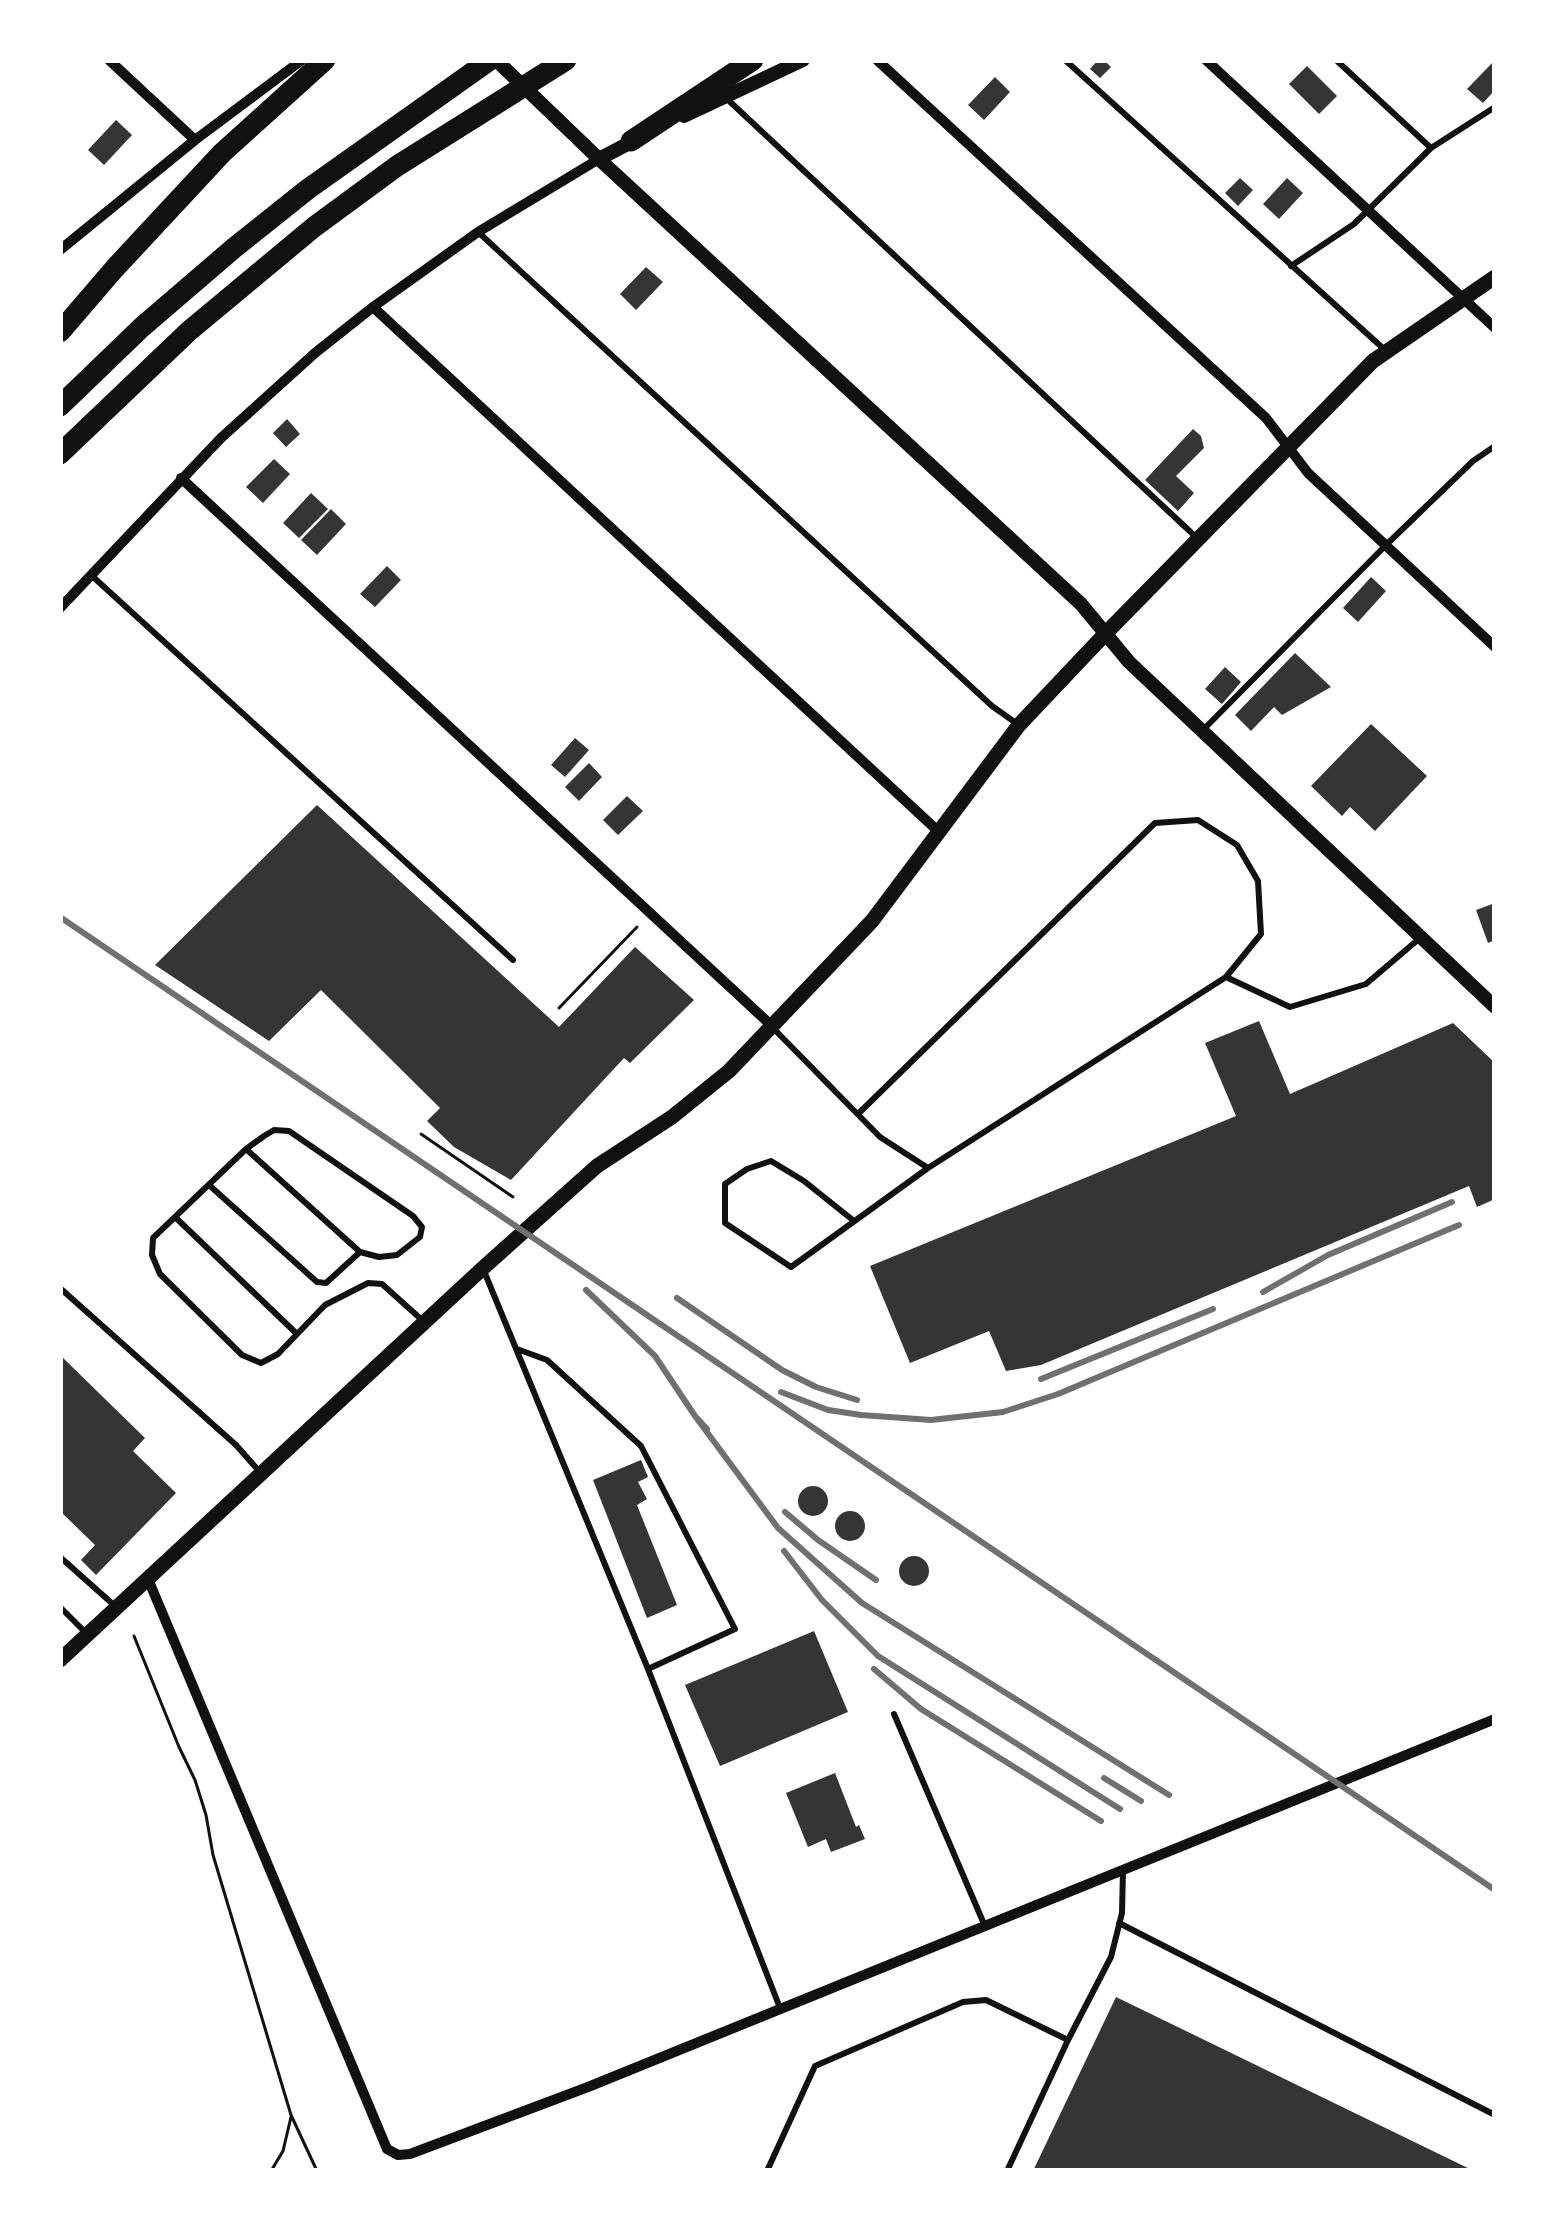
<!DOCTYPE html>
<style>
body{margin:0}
#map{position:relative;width:1555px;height:2231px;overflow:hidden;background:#fff;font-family:Jost,sans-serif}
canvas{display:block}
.frame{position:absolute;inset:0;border:63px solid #fff;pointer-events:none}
</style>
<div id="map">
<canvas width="1555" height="2231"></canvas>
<div class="frame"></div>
</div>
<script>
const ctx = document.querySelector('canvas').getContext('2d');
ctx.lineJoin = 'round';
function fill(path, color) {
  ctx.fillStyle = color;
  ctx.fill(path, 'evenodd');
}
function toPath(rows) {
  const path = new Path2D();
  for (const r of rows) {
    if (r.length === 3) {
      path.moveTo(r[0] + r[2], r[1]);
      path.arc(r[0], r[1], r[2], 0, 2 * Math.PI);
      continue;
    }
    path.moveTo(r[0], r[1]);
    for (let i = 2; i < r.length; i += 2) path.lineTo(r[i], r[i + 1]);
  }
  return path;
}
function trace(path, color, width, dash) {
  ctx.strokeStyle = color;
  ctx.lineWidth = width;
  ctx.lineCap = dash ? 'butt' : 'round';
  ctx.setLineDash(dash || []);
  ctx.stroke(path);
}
const building = toPath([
 [1098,60,1104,60,1111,67,1100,78,1090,69],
 [1495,60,1495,90,1483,103,1467,89],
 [1307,66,1337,96,1319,114,1289,84],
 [995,77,1010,92,984,120,968,105],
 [116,120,132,135,104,165,88,150],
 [1240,178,1253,190,1238,206,1225,193],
 [1287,178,1303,193,1279,219,1263,204],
 [646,267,663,282,636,310,620,294],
 [287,419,300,434,286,447,273,433],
 [1193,429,1201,436,1204,448,1176,476,1194,493,1178,511,1145,480],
 [274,459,290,474,263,503,246,487],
 [311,493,328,509,299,538,283,523],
 [331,509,346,524,317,555,301,540],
 [387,566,401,580,375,607,360,594],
 [1371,577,1386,591,1358,622,1343,608],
 [1295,653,1331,687,1282,715,1274,707,1251,731,1235,715],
 [1225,667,1241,682,1222,704,1205,689],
 [1371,724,1427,776,1375,831,1350,807,1342,816,1311,786],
 [575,738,589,750,565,777,551,765],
 [589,763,602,777,579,801,565,787],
 [627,796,643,811,618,835,603,820],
 [317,805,559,1027,635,947,694,1000,630,1063,624,1058,511,1180,454,1147,427,1121,440,1108,321,990,269,1041,155,965],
 [1495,903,1495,940,1488,943,1476,910],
 [1259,1021,1290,1094,1453,1023,1495,1063,1495,1199,1477,1207,1469,1186,1041,1365,1006,1371,989,1331,910,1363,870,1266,1236,1116,1205,1043],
 [60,1355,145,1438,133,1451,176,1493,96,1575,81,1560,95,1545,60,1511],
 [641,1460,648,1477,638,1482,647,1499,637,1505,677,1605,647,1618,593,1480],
 [813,1501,15],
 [850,1526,15],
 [914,1571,15],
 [814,1631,848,1712,720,1766,685,1685],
 [835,1773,856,1827,859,1825,865,1839,831,1852,826,1839,808,1847,786,1793],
 [1116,1997,1474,2171,1033,2171]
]);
const path = toPath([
 [559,1008,637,927],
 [421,1134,513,1197],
 [134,1636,179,1747,195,1780,206,1815,213,1855,291,2115,317,2171],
 [271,2171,283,2151,291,2117]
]);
const service = toPath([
 [1065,60,1385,350],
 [1336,60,1431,148],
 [727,99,1196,537],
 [478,232,992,706,1016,723],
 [1291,266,1354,224,1431,148,1495,107],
 [91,575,513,960],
 [1202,731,1386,545,1473,461,1495,446],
 [774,1029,880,1137,928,1168,1226,977,1290,1007,1366,984,1420,938],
 [858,1114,1155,823,1198,820,1237,845,1258,881,1261,934,1226,977],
 [246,1149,360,1252,379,1257,397,1255,420,1237,422,1227,413,1216,289,1131,274,1130,264,1136,246,1149,153,1238,152,1255,160,1274,242,1355,261,1363,278,1354,325,1305,368,1283,382,1284,422,1320],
 [209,1185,317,1282,326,1283,360,1252],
 [175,1217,297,1334],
 [854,1221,804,1181,771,1161,747,1169,725,1184,725,1223,791,1267,928,1168],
 [484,1271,648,1669,780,2008],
 [60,1288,236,1445,259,1471],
 [517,1349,547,1360,641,1446,735,1629,648,1669],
 [60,1557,115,1606],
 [60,1607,87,1634],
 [894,1714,984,1924],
 [1119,1923,1495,2115],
 [1068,2040,1111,1957,1122,1913,1123,1870],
 [767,2171,815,2066,963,2002,986,2000,1068,2040,1007,2171]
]);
const minor = toPath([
 [109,60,195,140],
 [877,60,1266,418,1308,473,1495,647],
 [1206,60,1495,328],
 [60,250,195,140,302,60],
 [373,307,939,832],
 [181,478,772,1026],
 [60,608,221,438,315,353,373,307,478,232,599,159],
 [148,1579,387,2149,398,2155,410,2154,588,2087,1495,1719]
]);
const tertiary = toPath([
 [496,60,599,159,1081,604,1129,662,1495,1007],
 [684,116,803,60],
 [599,159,637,139]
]);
const secondary = toPath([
 [60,1660,483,1268,597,1166,672,1117,729,1071,872,921,1019,725,1106,633,1373,361,1495,277]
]);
const motorway = toPath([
 [631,141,753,60],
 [60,332,115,268,222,153,325,60],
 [60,406,142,327,234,248,308,189,490,60],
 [60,454,189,331,314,227,397,166,566,60]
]);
const rail = toPath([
 [60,917,1495,1890],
 [586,1290,655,1356,695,1416,707,1429],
 [1263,1292,1328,1255,1452,1202],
 [677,1298,782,1370,816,1387,857,1400],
 [1041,1379,1213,1309],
 [781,1392,828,1410,861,1415,931,1420,1003,1412,1058,1394,1459,1225],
 [695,1416,778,1528,862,1603,1169,1795],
 [785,1512,818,1540,876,1580],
 [784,1551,822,1600,878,1656,1120,1809],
 [874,1669,921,1709,1101,1821],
 [1104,1778,1141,1801]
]);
fill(building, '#353535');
trace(path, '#111', 3);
trace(service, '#111', 6);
trace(minor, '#111', 10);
trace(tertiary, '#111', 14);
trace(secondary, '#111', 15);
trace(motorway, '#111', 21);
trace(rail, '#707070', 6);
</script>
